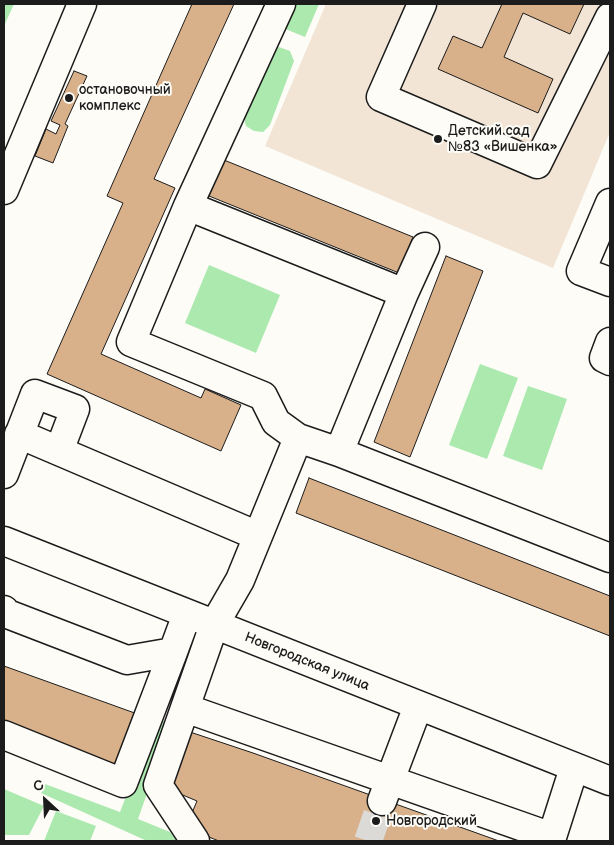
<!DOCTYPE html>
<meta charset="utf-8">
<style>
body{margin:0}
#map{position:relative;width:614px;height:845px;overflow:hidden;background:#fdfcf7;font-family:"Balsamiq Sans",sans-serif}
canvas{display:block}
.frame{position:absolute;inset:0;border:5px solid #1c1c1c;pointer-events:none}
.north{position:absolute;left:20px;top:775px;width:50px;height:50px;-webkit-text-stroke:4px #fdfcf7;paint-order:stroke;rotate:335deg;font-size:14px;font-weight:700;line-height:20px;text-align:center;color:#1c1c1c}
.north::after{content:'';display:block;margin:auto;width:18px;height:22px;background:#1c1c1c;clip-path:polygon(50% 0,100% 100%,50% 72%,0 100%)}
</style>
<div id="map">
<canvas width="614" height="845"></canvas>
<div class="frame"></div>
<div class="north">С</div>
</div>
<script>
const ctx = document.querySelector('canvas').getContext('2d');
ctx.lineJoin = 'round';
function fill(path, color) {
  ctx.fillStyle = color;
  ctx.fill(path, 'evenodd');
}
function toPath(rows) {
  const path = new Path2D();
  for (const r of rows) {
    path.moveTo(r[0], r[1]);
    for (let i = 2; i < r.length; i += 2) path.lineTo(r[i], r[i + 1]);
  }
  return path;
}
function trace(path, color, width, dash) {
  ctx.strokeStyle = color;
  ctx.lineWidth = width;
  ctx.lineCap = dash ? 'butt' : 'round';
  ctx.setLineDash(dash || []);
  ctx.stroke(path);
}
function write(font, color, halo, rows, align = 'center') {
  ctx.font = font + ' "Balsamiq Sans",sans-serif';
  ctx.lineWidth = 4;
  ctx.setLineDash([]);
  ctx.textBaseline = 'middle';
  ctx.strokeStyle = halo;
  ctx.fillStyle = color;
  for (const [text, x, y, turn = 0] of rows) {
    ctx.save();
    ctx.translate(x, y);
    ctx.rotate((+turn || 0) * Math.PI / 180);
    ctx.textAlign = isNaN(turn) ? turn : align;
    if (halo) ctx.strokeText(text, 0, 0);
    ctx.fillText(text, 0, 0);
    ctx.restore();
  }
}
const built = toPath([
 [326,4,610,4,610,132,553,268,265,146]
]);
const green = toPath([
 [4,4,14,4,4,26],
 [293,4,319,4,305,37,283,28],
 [279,47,290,51,294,61,270,125,263,132,254,131,246,126,244,118,271,53],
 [209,265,280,295,256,353,185,323],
 [480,364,518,378,487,459,449,445],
 [528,386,567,399,542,470,503,456],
 [185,654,192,655,178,704,165,700],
 [156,719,172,723,138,819,170,832,177,841,147,841,41,793,45,784,120,812],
 [4,789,44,806,29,835,4,835],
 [56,811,96,826,90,841,44,841]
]);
const building = toPath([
 [192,4,234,4,154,179,175,188,101,354,201,398,205,389,241,405,221,451,47,374,123,203,107,196,192,4],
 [502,4,584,4,570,34,523,13,504,57,553,79,538,113,438,69,453,36,482,48,502,4],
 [74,71,87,76,65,124,68,126,53,163,35,156,46,129,56,134,60,125,51,121,74,71],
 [224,160,413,237,399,273,209,196,224,160],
 [446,256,483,271,410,457,374,442,446,256],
 [309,478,610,596,610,636,296,513,309,478],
 [4,666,143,716,124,770,4,728,4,666],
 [187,731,253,753,499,841,219,841,201,834,189,820,197,801,166,788,187,731]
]);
const minorTunnel = toPath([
 [368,841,382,801]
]);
const minor = toPath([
 [281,4,188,206,404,293,339,452,610,558],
 [422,4,381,97,537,164,610,17],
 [610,203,581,271,610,282],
 [188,206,131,342,263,396,276,422,298,438,339,452],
 [404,293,425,247],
 [610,342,604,358,610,361],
 [19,434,258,536],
 [4,474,35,394,75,409,59,451],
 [4,541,610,781],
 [4,610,5,613,127,660,173,652,187,614],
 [185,708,552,837,574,768],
 [4,735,123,783,173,652],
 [382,801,418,706],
 [195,841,158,785,214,625,240,580,298,438]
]);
const major = toPath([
 [4,190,82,4]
]);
const markers = [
 [69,98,5,"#1c1c1c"],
 [438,139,5,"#1c1c1c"],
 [376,821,5,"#1c1c1c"]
];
const poiNames = [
 ["остановочный",79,90],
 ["комплекс",79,106],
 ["Детский сад",448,131],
 ["№83 «Вишенка»",448,147],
 ["Новгородский",386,821]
];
const streetNames = [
 ["Новгородская улица",307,662,22]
];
fill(built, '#f2e5d6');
fill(green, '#ace9af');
fill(building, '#d8b089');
trace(building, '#1c1c1c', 1);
trace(minorTunnel, '#dbdad6', 28, [28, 14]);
trace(minor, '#1c1c1c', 31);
trace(major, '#1c1c1c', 31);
trace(minor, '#fdfcf7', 28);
trace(major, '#fdfcf7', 28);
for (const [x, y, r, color] of markers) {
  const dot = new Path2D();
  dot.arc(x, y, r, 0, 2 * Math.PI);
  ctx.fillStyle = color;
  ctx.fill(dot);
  trace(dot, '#fdfcf7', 2);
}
write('14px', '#1c1c1c', '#fdfcf7', poiNames, 'left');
write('14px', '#1c1c1c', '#fdfcf7', streetNames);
</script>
